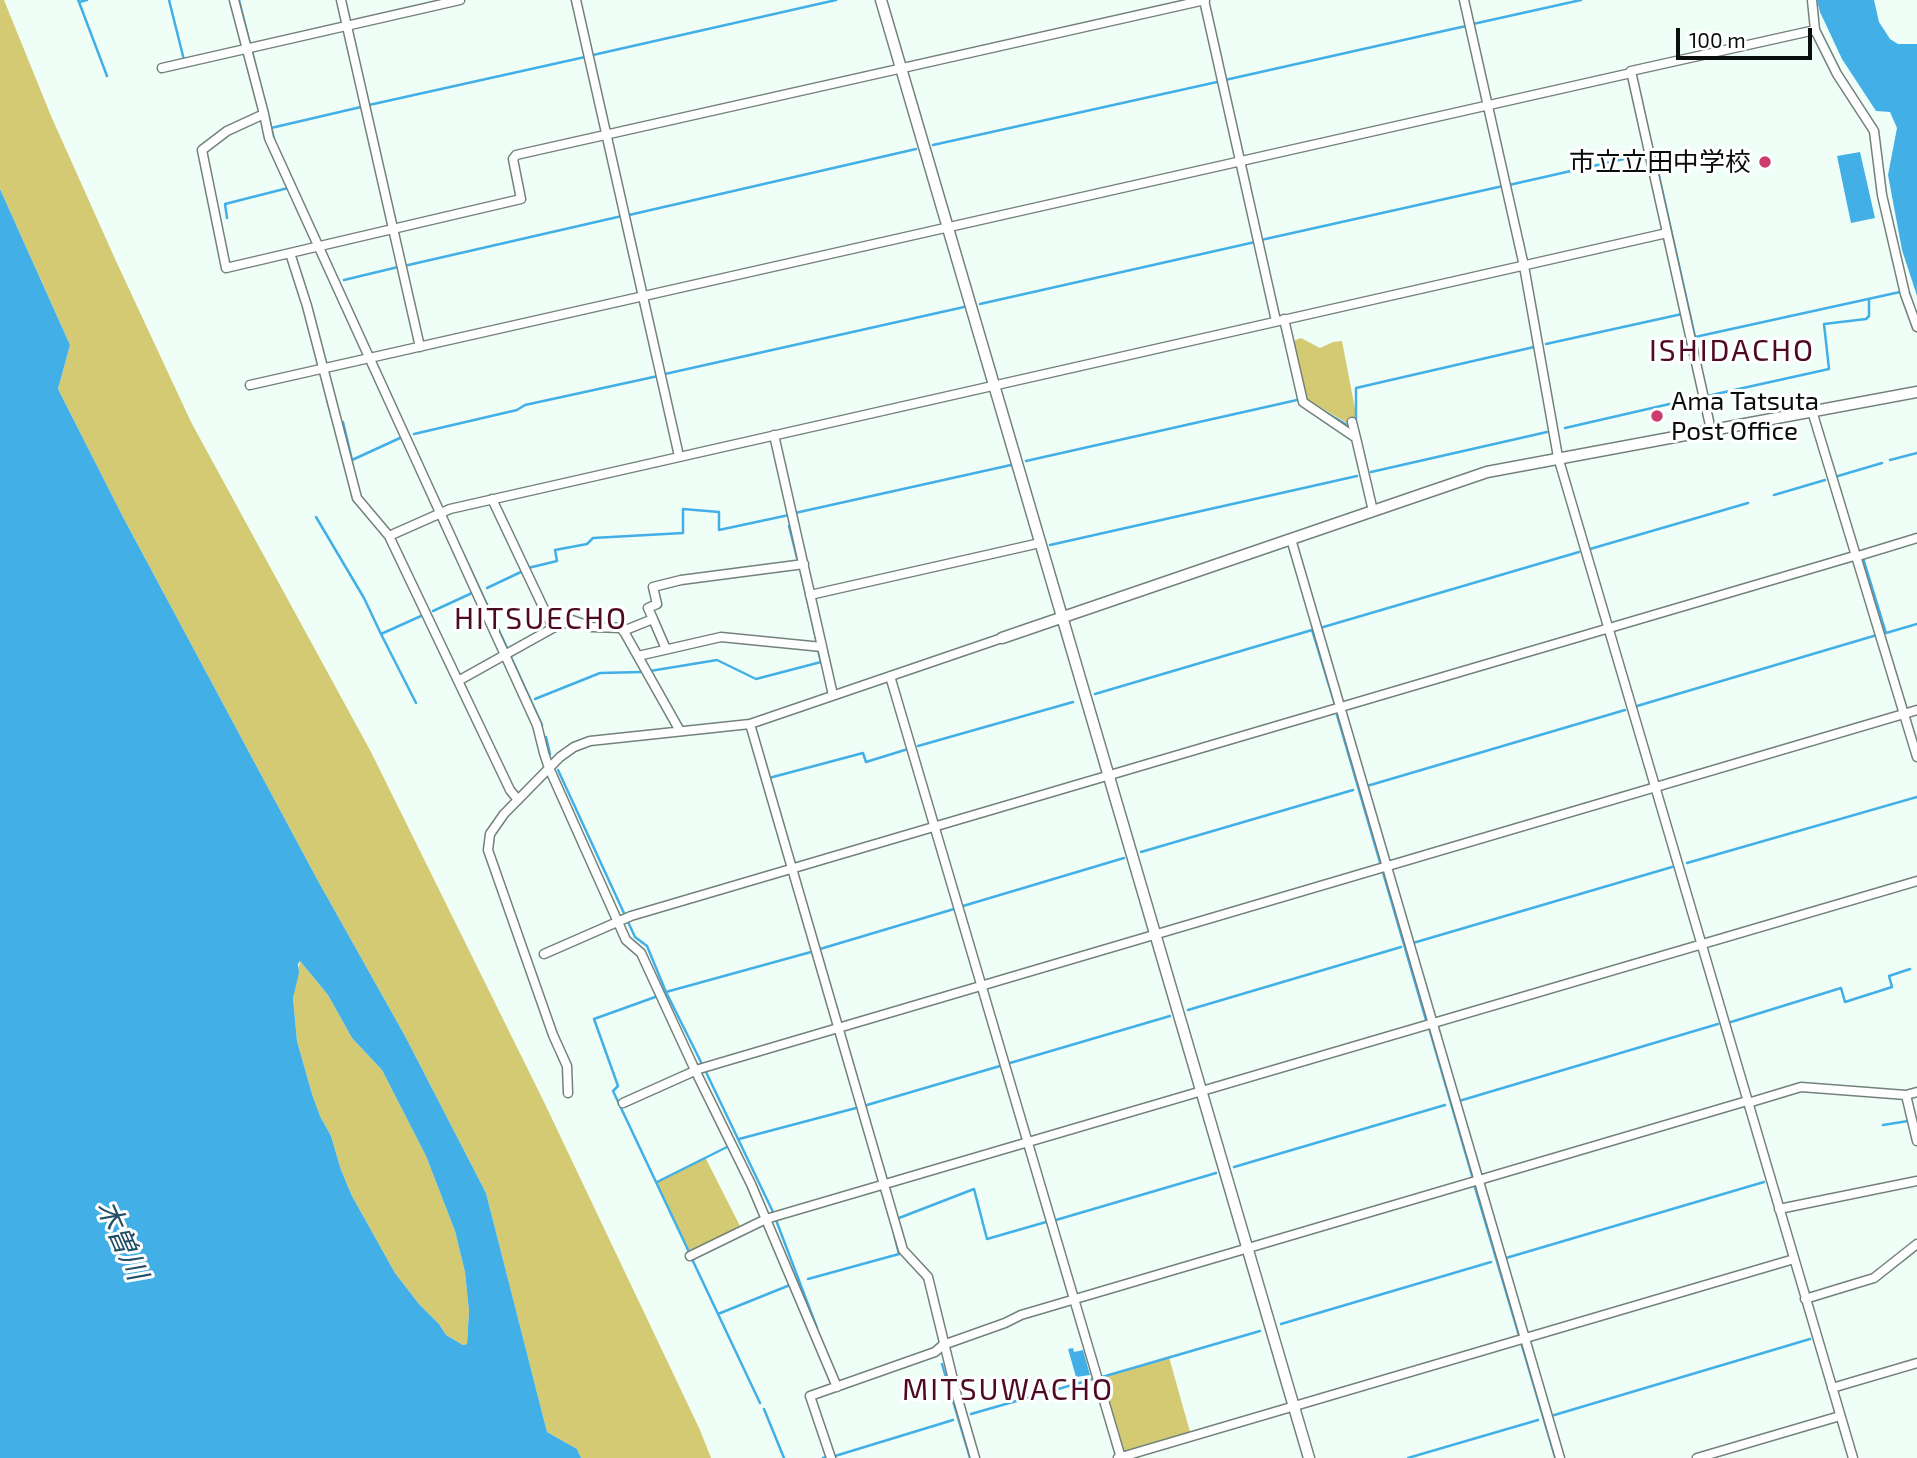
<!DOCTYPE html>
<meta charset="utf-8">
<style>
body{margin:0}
#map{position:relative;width:1917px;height:1458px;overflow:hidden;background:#f0fef8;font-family:"Exo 2",sans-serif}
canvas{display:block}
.scale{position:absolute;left:1676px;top:28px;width:136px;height:32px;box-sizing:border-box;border:4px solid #090d0b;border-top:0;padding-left:9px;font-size:21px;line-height:24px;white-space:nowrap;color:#090d0b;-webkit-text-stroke:5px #fff;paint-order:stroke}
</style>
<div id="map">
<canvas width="1917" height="1458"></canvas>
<div class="scale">100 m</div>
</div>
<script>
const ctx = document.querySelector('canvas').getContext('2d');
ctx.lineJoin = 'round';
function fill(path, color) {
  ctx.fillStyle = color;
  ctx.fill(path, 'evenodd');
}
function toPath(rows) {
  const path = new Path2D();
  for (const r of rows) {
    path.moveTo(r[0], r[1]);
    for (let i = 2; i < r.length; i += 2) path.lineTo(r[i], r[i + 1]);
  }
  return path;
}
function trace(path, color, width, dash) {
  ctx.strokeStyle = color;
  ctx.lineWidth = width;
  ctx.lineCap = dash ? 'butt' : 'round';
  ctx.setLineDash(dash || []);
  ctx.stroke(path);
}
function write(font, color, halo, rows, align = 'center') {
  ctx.font = font + ' "Exo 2","Noto Sans JP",sans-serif';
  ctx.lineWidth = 6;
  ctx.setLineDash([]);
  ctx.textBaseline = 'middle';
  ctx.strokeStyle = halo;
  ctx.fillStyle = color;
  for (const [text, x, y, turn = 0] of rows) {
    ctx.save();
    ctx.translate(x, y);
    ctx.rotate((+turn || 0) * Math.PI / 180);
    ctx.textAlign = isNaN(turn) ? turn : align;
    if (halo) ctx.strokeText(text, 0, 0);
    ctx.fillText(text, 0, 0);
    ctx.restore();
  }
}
const green = toPath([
 [0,0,4,0,51,116,116,261,191,422,371,752,544,1102,700,1430,711,1458,581,1458,577,1449,547,1432,486,1193,405,1036,317,879,124,519,58,389,70,345,0,189],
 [1301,338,1320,348,1333,342,1342,341,1357,419,1350,417,1347,423,1305,398,1293,341],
 [300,961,328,995,352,1038,382,1070,426,1156,455,1231,465,1272,469,1311,467,1344,463,1345,446,1335,439,1324,419,1304,395,1273,352,1196,341,1170,331,1136,320,1116,312,1094,297,1041,293,998],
 [705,1157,741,1228,689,1252,656,1182],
 [1169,1357,1190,1432,1123,1451,1102,1377]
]);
const water = toPath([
 [1817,0,1874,0,1879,22,1890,39,1898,44,1917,44,1917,296,1902,250,1888,175,1897,128,1890,112,1876,111,1842,59,1820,12],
 [1860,152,1875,218,1851,223,1837,156],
 [0,189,70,345,58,389,124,519,317,879,405,1036,486,1193,547,1432,577,1449,581,1458,0,1458],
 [300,961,328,995,352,1038,382,1070,426,1156,455,1231,465,1272,469,1311,467,1344,463,1345,446,1335,439,1324,419,1304,395,1273,352,1196,341,1170,331,1136,320,1116,312,1094,297,1041,293,998,299,973,298,964],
 [1476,1184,1556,1458,1554,1458,1473,1185],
 [1073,1348,1074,1352,1083,1350,1090,1375,1076,1377,1068,1349]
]);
const stream = toPath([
 [78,0,79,2,87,0],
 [169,0,184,60],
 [239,0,250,44],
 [79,2,107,76],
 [1473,24,1581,0],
 [252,51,260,85],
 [593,55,836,0],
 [1225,80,1466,26],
 [369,105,585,57],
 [269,118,275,143],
 [271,128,361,107],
 [933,145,1217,82],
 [1655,158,1695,337,1900,292],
 [1509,185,1646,154],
 [629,215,916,149],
 [227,218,225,204,288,188],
 [1261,240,1503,186],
 [404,266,622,216],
 [344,280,398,267],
 [980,304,1255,242],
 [1546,344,1682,314],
 [665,374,964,307],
 [1707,396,1829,369,1824,324,1866,319,1869,316,1869,299],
 [327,400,333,421],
 [1312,404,1347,425],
 [1356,420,1356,388,1534,347],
 [343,422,352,460,400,438],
 [1565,428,1700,397],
 [414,434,517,410,525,405,658,376],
 [1890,460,1917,453],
 [1026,461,1297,400],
 [1371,472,1547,432],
 [1838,476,1882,463],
 [1774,495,1825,480],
 [795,513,1011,465],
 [316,517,364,598,381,634],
 [789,526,797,558],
 [1050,545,1357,476],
 [1590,549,1748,503],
 [464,555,508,650],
 [1863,558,1886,633,1917,624],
 [528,568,557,561,555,550,587,544,593,538,683,533,683,509,719,512,719,530,789,515],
 [800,568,817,643],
 [487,588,523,571],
 [433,611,472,593],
 [1320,628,1579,552],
 [510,655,542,725],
 [650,671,717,660,756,679,821,662,818,650],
 [1095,694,1312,630,1335,705],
 [535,699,600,673,641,672],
 [416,703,381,634,421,616],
 [1637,706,1877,635],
 [1337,715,1426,1020],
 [546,737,550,754],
 [918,746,1073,702],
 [558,770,635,937,647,946,666,992,701,1062],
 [769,778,863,753,866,762,908,749],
 [1367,786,1625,710],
 [1141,852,1353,790],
 [1687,863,1917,797],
 [963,906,1124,858],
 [1413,943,1672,867],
 [820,949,954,909],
 [666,992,811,952],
 [658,996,594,1019,618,1086,613,1091,689,1252],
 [1188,1010,1401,947],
 [1731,1022,1841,988,1845,1002,1892,987,1889,976,1910,969],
 [1429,1028,1473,1179],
 [1010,1063,1170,1016],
 [705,1070,773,1212],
 [1459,1101,1718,1024],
 [867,1105,1000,1066],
 [1883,1125,1908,1121],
 [739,1139,856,1108],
 [1234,1167,1445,1105],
 [657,1182,729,1146],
 [899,1218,974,1189,987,1239,1046,1222],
 [776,1220,817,1328],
 [1056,1220,1216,1173],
 [1506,1258,1764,1182],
 [692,1259,760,1403],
 [808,1279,899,1254,894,1234],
 [718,1314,790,1285],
 [1281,1324,1491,1262],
 [942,1364,970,1458],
 [1102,1377,1260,1331],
 [764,1409,784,1458],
 [971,1414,1093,1379],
 [1551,1416,1810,1339],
 [835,1456,953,1420],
 [823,1458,826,1457],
 [1408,1458,1538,1420]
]);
const minor = toPath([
 [234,0,264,114,227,131,202,150,226,268,521,199,513,159,516,155,1205,0],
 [341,0,420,347],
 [576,0,679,456],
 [1204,0,1276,321],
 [1464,0,1524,266,1558,457,1853,1458],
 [1812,0,1815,30,1837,74,1874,131,1882,195,1905,294,1917,327],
 [162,68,460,0],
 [264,114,269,138,537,725,544,753,549,768,626,940,641,953,695,1070,751,1184,837,1387],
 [290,253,307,306,357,498,389,536,510,790,518,800],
 [1284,319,1303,402,1356,438,1373,511],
 [250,385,1631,73],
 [1812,411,1917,757],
 [1352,422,1356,438],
 [1711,430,1631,71,1815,30],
 [774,435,833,695],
 [492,499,553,628,572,620,592,627,622,628,680,731],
 [389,536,450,509,1667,233],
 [1291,539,1560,1458],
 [1855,557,1917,538],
 [810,595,1040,543],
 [653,619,666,649],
 [623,631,653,619,648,608,657,604,653,587,681,580,804,564],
 [638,656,721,637,822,647],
 [890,676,1121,1458],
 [458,681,553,628],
 [750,724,903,1250,928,1277,957,1396,975,1458],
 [544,954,631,916,1854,556],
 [568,1093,567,1066,553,1035,488,850,490,834,504,814,560,757,574,747,590,741,750,724,1002,638],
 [1906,1095,1917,1141],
 [623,1103,699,1069,1917,710],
 [1748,1103,1801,1087,1906,1095,1917,1092],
 [1779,1209,1917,1181],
 [690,1256,766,1219,1917,881],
 [1805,1299,1874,1278,1917,1244],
 [1832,1388,1917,1363],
 [831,1458,810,1396,935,1352,943,1345,1005,1323,1021,1315,1747,1101],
 [1118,1458,1794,1259],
 [1697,1458,1840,1416]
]);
const tertiary = toPath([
 [881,0,1309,1458],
 [1002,638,1487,472,1917,392]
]);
const markers = [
 [1765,162,7,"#ca3e6f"],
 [1657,416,7,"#ca3e6f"]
];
const poiNames = [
 ["市立立田中学校",1751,162],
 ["Ama Tatsuta",1671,401,"left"],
 ["Post Office",1671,431,"left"]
];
const waterNames = [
 ["木曽川",122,1240,66]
];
const quarterNames = [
 ["ISHIDACHO",1732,351],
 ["HITSUECHO",541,619],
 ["MITSUWACHO",1008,1390]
];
fill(green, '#d4ca73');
fill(water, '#42afe6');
trace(stream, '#42afe6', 2.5);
trace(minor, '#74817b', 11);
trace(tertiary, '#74817b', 13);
trace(minor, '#fff', 8);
trace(tertiary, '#fff', 10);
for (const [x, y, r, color] of markers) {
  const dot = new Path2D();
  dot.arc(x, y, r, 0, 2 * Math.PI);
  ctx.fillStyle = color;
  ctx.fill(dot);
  trace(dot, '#fff', 2.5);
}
write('26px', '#090d0b', '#fff', poiNames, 'right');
write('italic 28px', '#214d65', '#fff', waterNames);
ctx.letterSpacing = '2px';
write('30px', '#4e0a25', '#fff', quarterNames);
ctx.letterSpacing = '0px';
</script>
